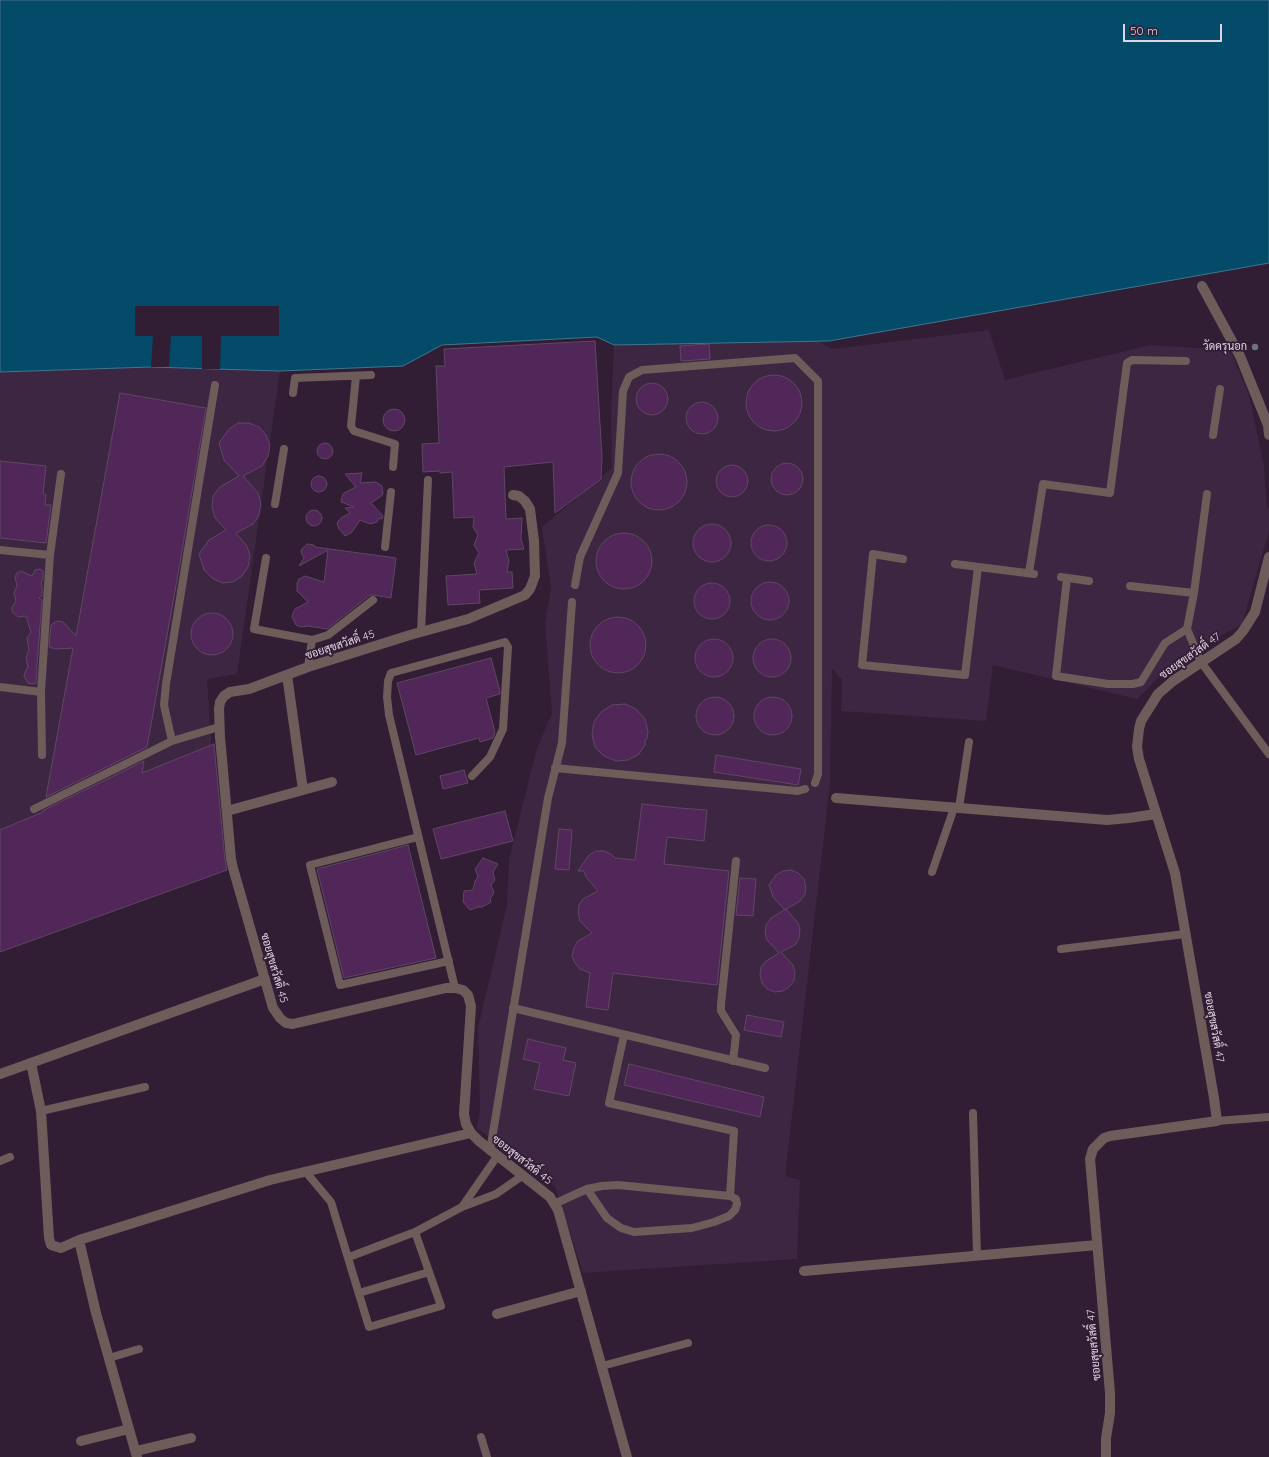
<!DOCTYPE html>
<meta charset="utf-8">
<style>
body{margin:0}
#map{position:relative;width:1269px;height:1457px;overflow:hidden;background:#311d34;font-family:Quicksand,sans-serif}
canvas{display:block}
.scale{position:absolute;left:1123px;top:24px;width:99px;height:18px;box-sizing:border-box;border:2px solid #e0d3e2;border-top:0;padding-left:5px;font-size:12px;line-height:14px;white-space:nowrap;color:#e0d3e2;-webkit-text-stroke:3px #311d34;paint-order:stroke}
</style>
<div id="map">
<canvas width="1269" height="1457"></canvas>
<div class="scale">50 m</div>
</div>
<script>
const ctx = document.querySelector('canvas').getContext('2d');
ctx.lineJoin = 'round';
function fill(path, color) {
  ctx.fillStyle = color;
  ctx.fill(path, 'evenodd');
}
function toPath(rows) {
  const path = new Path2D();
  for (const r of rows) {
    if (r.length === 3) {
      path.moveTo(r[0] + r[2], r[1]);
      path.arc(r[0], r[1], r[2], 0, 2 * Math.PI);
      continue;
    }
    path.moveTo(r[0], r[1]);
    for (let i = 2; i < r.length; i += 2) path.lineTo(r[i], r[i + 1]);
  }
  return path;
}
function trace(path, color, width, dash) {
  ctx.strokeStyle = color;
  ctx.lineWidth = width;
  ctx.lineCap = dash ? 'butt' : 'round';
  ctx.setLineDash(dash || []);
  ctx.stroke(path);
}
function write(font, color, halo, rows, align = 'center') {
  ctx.font = font + ' Quicksand,Sarabun,sans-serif';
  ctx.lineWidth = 3.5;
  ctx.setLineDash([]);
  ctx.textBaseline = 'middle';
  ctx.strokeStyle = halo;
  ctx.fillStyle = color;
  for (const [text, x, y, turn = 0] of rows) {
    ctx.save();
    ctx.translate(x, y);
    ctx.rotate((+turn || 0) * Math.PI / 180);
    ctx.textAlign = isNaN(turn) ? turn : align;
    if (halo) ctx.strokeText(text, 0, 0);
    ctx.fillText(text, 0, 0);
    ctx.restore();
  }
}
const built = toPath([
 [989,330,1005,380,1150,345,1230,350,1249,395,1264,466,1267,508,1269,508,1269,531,1242,624,1174,662,1137,699,993,665,986,721,841,711,842,680,832,668,830,783,785,1176,800,1180,797,1259,583,1273,555,1186,477,1128,480,1108,478,1028,507,905,509,859,537,748,552,713,545,623,551,588,542,527,612,468,611,418,614,345,818,341,833,349],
 [151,367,280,371,237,674,207,679,219,860,0,942,0,372]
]);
const water = toPath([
 [0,0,1269,0,1269,263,829,341,614,345,597,337,442,345,403,366,280,371,151,367,0,372,0,0]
]);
const pier = toPath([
 [135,306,279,306,279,336,221,336,220,369,202,369,202,336,171,336,169,367,151,367,153,336,135,336]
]);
const building = toPath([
 [595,341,602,457,601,479,555,513,553,462,504,467,506,519,522,518,521,539,524,549,506,550,509,561,507,572,512,572,513,588,479,590,480,603,448,605,446,576,477,574,474,563,479,553,474,545,478,535,473,527,474,517,454,518,452,472,440,473,440,471,423,472,422,444,439,443,436,366,445,366,444,349,595,341],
 [709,344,710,359,681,361,680,346,709,344],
 [774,403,28],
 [652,399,16],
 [120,393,206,408,180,563,147,747,46,797,73,648,56,649,49,647,51,625,57,621,63,622,76,636,120,393],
 [702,418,16],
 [394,420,11],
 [238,423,249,423,259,427,266,435,270,445,268,456,262,466,243,476,258,493,261,504,259,515,253,524,236,533,247,546,250,556,248,567,242,576,233,582,222,583,212,578,204,570,199,554,209,540,226,530,215,518,212,507,213,496,220,487,239,476,224,460,219,443,229,429,238,423],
 [325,451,8],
 [659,482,28],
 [0,461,46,466,43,494,46,495,45,505,51,505,46,543,0,538,0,461],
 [787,479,16],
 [732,481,16],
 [362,473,360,483,376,482,382,486,383,494,380,497,371,503,383,516,382,519,379,518,377,522,370,524,360,520,352,532,345,536,339,529,337,523,341,518,350,513,345,508,354,507,341,502,342,497,344,493,356,487,345,474,362,473],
 [319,484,8],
 [314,518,8],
 [712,543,19],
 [769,543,18],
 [624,561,28],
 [307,544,314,545,315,547,396,558,391,598,373,595,370,595,327,629,308,626,301,627,296,625,292,617,293,613,295,609,308,602,297,591,297,583,299,579,305,576,324,582,328,550,299,566,304,558,301,552,302,549,307,544],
 [40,569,43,571,43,579,41,583,42,587,42,595,39,598,42,600,37,664,36,666,37,667,36,683,32,684,28,683,24,676,25,672,28,667,26,658,29,650,27,638,31,632,26,616,18,617,13,613,12,610,12,607,16,601,14,593,17,586,15,577,17,573,21,571,32,576,35,570,40,569],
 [770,601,19],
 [712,601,18],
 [212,634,21],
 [618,645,28],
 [714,658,19],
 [772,658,19],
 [491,658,500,691,500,694,486,698,495,732,493,738,480,742,479,738,416,755,397,683,491,658],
 [773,716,19],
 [715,716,19],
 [625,704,636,709,645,719,648,731,647,739,645,740,645,745,639,754,628,760,616,761,604,756,595,747,592,734,594,722,601,712,612,705,625,704],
 [214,744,225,860,227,870,0,952,0,830,43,812,44,810,144,761,142,773,214,744],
 [716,755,801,769,798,785,714,772,716,755],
 [464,770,468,783,443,789,440,776,464,770],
 [642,804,679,808,707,810,704,841,667,837,664,864,729,871,717,985,613,973,608,1010,586,1007,590,973,580,969,575,963,572,956,574,948,578,941,592,933,580,921,578,913,579,905,583,899,598,891,586,877,584,871,578,871,589,855,596,851,604,851,611,854,615,858,635,860,642,804],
 [505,811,513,841,441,859,433,829,505,811],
 [559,829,572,830,569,870,555,869,559,829],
 [408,845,436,958,344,978,317,869,408,845],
 [483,858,498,864,493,872,495,880,491,885,494,893,490,899,491,902,482,907,478,907,470,910,463,902,464,891,473,890,475,881,478,877,475,869,483,858],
 [791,870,798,873,804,879,806,887,805,894,800,901,785,910,773,897,769,885,776,875,783,871,791,870],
 [740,878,756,879,753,916,736,915,740,878],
 [786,909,798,923,800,930,799,938,795,945,781,952,793,965,795,973,794,981,789,987,783,991,775,992,767,989,762,983,760,975,761,967,766,961,779,953,767,940,765,933,766,925,771,918,786,909],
 [747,1015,784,1022,781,1037,744,1030,747,1015],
 [528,1039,566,1048,563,1060,576,1063,569,1096,534,1089,540,1063,523,1059,528,1039],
 [629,1064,764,1097,760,1117,624,1085,629,1064]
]);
const service = toPath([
 [356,376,351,426,354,431,395,444,393,467],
 [293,393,295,378,371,375],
 [1213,435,1220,389],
 [1207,494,1194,593,1187,629,1201,662,1269,754],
 [275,504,284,449],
 [385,547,391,492],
 [0,550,50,555,61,474],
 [266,558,254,629,312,640,308,667],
 [903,559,873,554,862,665,965,675,978,567],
 [955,564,1034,574],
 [1029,573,1043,484,1110,493,1127,363,1132,360,1186,361],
 [1061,577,1089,581],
 [1067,578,1056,676,1108,684,1133,684,1141,682,1165,643,1187,629],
 [575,585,580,557,618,473,623,391,629,377,642,370,795,358,818,381,818,774,815,783],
 [1130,586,1194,593],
 [421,632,428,480],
 [312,640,328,635,373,600],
 [0,687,41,692,50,555],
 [41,692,42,755],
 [172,741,164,705,166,684,215,385],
 [555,768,798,791,805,789],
 [959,808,969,742],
 [34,809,172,741,219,727],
 [418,837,310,865,340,985,449,961],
 [932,872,954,808],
 [1061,949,1185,934],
 [455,988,389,715,387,697,388,681,391,673,505,642,508,647,503,729,490,757,472,776],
 [513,1008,765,1068],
 [624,1035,609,1103,734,1131,730,1196],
 [733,1061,736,1035,721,1011,721,1004,736,861],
 [41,1111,145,1087],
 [973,1113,977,1256],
 [1217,1121,1269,1117],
 [490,1151,548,798,562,743,572,602],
 [0,1161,10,1157],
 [305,1171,331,1202,369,1327,441,1306,415,1232],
 [554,1204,587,1189,602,1186,618,1185,730,1196,736,1199,737,1204,735,1210,729,1216,714,1222,692,1228,634,1232,621,1228,607,1218,587,1189],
 [462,1207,498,1155],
 [349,1257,415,1232,462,1207,496,1194,522,1176],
 [359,1293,429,1272],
 [109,1358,139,1349],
 [602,1366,688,1343],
 [481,1437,487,1457]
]);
const minor = toPath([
 [1202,286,1240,356,1268,425,1269,435],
 [513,495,519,496,525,501,530,509,534,541,535,576,530,589,525,595,468,619,410,635,308,667,249,689,230,692,224,696,220,702,219,709,220,737,231,859,233,868,273,1008,280,1018,286,1023,293,1024,446,988,455,988,463,990,468,995,471,1006,464,1114,466,1124,471,1133,479,1141,550,1197,558,1210,627,1457],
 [287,675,303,790],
 [836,798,1107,820,1129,818,1156,814],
 [227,811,332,782],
 [31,1063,41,1111,49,1238,51,1245,61,1248,79,1240,270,1180,471,1133],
 [0,1074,265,979],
 [79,1240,96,1313,137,1457],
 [804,1271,1097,1245],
 [497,1314,581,1291],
 [81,1441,129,1429],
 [136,1451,191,1438],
 [1106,1457,1106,1438,1110,1413,1110,1393,1090,1159,1093,1149,1104,1138,1110,1136,1217,1121,1214,1098,1175,873,1139,759,1137,747,1139,729,1141,721,1158,694,1173,681,1236,639,1243,631,1255,612,1269,557]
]);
const markers = [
 [1255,347,4,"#6b7280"]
];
const poiNames = [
 ["วัดครุนอก",1247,347]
];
const streetNames = [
 ["ซอยสุขสวัสดิ์ 45",340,645,-18],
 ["ซอยสุขสวัสดิ์ 47",1190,656,-35],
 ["ซอยสุขสวัสดิ์ 45",274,968,74],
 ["ซอยสุขสวัสดิ์ 47",1214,1027,80],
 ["ซอยสุขสวัสดิ์ 45",522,1160,38],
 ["ซอยสุขสวัสดิ์ 47",1094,1345,-95]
];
fill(built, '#3d2641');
fill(water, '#034b68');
trace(water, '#45748d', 1);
fill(pier, '#311d34');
fill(building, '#512658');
trace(building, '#5e4861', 1);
trace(service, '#6d5c5a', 8);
trace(minor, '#6d5c5a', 10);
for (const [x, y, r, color] of markers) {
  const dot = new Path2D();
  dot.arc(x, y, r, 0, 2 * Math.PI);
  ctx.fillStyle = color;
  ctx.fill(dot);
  trace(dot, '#311d34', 1.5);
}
write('11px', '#e0d3e2', '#311d34', poiNames, 'right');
write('11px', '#e0d3e2', '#311d34', streetNames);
</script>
